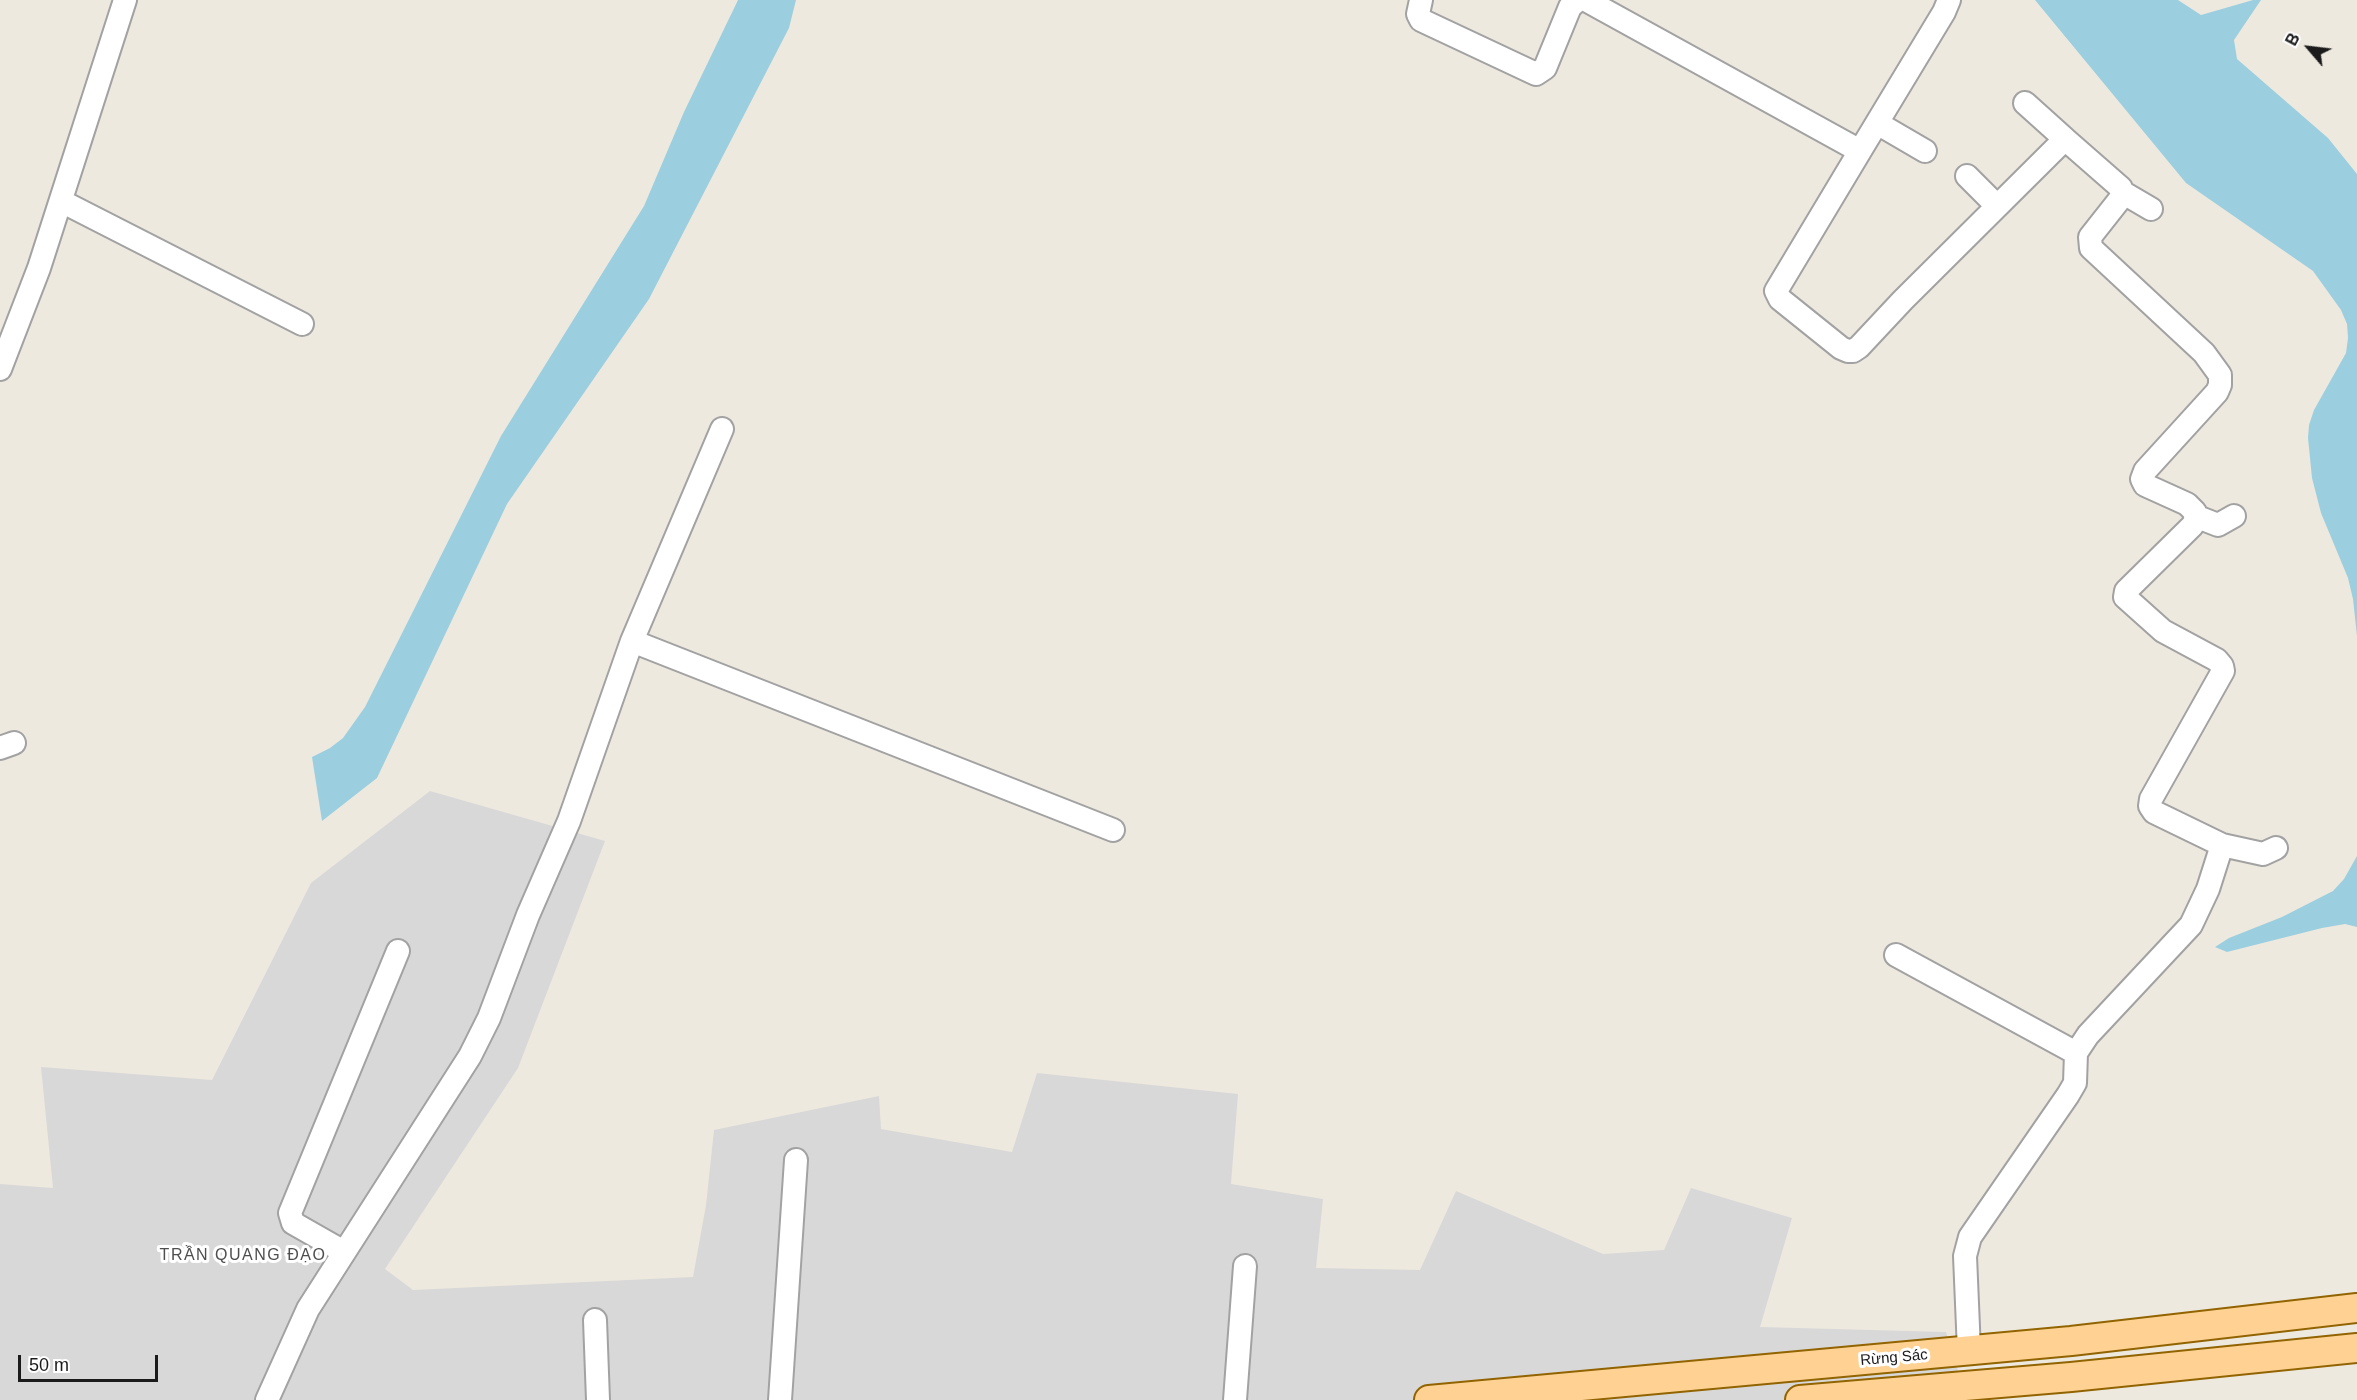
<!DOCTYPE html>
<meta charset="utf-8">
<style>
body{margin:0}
#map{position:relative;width:2357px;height:1400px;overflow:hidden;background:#eee9df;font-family:Arial,sans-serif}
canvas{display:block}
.north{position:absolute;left:2279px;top:18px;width:60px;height:60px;-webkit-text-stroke:4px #fff;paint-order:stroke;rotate:298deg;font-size:16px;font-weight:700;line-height:24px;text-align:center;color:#1b1b1b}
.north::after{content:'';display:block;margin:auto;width:21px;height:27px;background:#1b1b1b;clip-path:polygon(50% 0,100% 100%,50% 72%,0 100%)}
.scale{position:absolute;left:18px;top:1355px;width:140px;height:27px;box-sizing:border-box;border:3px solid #1b1b1b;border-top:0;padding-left:8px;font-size:18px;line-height:21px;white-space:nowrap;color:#1b1b1b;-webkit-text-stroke:4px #fff;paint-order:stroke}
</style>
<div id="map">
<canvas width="2357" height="1400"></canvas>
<div class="north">B</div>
<div class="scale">50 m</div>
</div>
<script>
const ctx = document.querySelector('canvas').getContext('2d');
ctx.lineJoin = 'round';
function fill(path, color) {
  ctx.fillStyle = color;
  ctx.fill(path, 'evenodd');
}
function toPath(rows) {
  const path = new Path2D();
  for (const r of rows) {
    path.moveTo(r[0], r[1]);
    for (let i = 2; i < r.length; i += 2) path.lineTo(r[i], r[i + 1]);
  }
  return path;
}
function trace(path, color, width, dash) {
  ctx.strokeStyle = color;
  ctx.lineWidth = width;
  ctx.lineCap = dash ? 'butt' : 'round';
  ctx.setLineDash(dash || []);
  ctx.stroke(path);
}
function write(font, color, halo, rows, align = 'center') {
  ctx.font = font + ' Arial,sans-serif';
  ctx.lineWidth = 6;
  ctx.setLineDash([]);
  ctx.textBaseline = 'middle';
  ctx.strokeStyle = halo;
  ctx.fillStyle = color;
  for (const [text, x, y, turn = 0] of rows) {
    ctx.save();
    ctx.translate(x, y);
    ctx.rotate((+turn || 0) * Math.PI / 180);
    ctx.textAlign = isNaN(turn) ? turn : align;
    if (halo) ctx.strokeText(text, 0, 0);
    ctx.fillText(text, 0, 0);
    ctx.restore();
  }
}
const residential = toPath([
 [430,791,605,841,518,1068,385,1269,413,1290,693,1277,706,1205,714,1130,879,1096,881,1129,1012,1152,1037,1073,1238,1094,1231,1184,1323,1199,1316,1268,1420,1270,1456,1191,1603,1254,1664,1250,1691,1188,1792,1218,1760,1327,1946,1332,1967,1400,0,1400,0,1184,53,1188,41,1067,212,1080,311,883]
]);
const water = toPath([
 [738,0,796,0,789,28,649,299,507,504,377,778,322,821,312,757,330,748,343,738,365,707,501,436,644,206,684,112],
 [2035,0,2178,0,2201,15,2253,0,2261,0,2234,40,2237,59,2328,138,2357,174,2357,636,2353,599,2348,578,2321,513,2312,478,2308,438,2309,425,2314,410,2346,353,2348,338,2347,324,2341,310,2313,271,2186,183],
 [2357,856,2357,927,2345,924,2322,928,2227,952,2215,947,2229,938,2282,917,2333,891,2344,879]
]);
const minor = toPath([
 [1421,0,1418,14,1421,20,1536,74,1545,68,1570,7,1578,0],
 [1586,0,1860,151,1776,291,1780,299,1841,348,1848,351,1853,351,1859,347,1903,300,2065,139,2121,188,2122,192,2120,199,2090,237,2091,248,2204,353,2220,375,2220,385,2217,392,2145,471,2142,479,2145,485,2187,504,2195,512,2196,520,2192,526,2126,591,2125,597,2163,631,2217,660,2222,666,2223,671,2151,799,2150,806,2154,812,2222,845,2263,854,2276,848],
 [2025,103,2065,139],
 [1877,123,1925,151],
 [1860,151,1944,12,1949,0],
 [1967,176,1997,206],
 [2122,192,2151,209],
 [61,201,302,324],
 [0,369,39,268,125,0],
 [2195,516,2218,525,2234,516],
 [632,641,1113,830],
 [0,748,14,743],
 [1896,955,2076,1053],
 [344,1252,293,1223,290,1213,398,951],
 [595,1320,598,1400],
 [1969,1351,1965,1256,1970,1237,2068,1095,2075,1083,2076,1053,2088,1035,2191,925,2208,889,2222,845],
 [267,1400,308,1309,470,1056,489,1018,528,915,569,821,632,641,722,429],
 [780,1400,796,1160],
 [1235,1400,1245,1266]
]);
const major = toPath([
 [1429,1400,2071,1341,2357,1308],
 [1800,1400,2071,1377,2357,1348]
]);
const streetNames = [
 ["Rừng Sác",1894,1358,-5]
];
const neighbourhoodNames = [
 ["TRẦN QUANG ĐẠO",243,1256]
];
fill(residential, '#d9d8d8');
fill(water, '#9bcfe0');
trace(minor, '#a2a2a2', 26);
trace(major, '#926400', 32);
trace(minor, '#fff', 22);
trace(major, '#ffd293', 28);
write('15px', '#1b1b1b', '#fff', streetNames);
ctx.letterSpacing = '1.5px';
write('16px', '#4e4e4e', '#fff', neighbourhoodNames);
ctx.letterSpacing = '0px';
</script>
